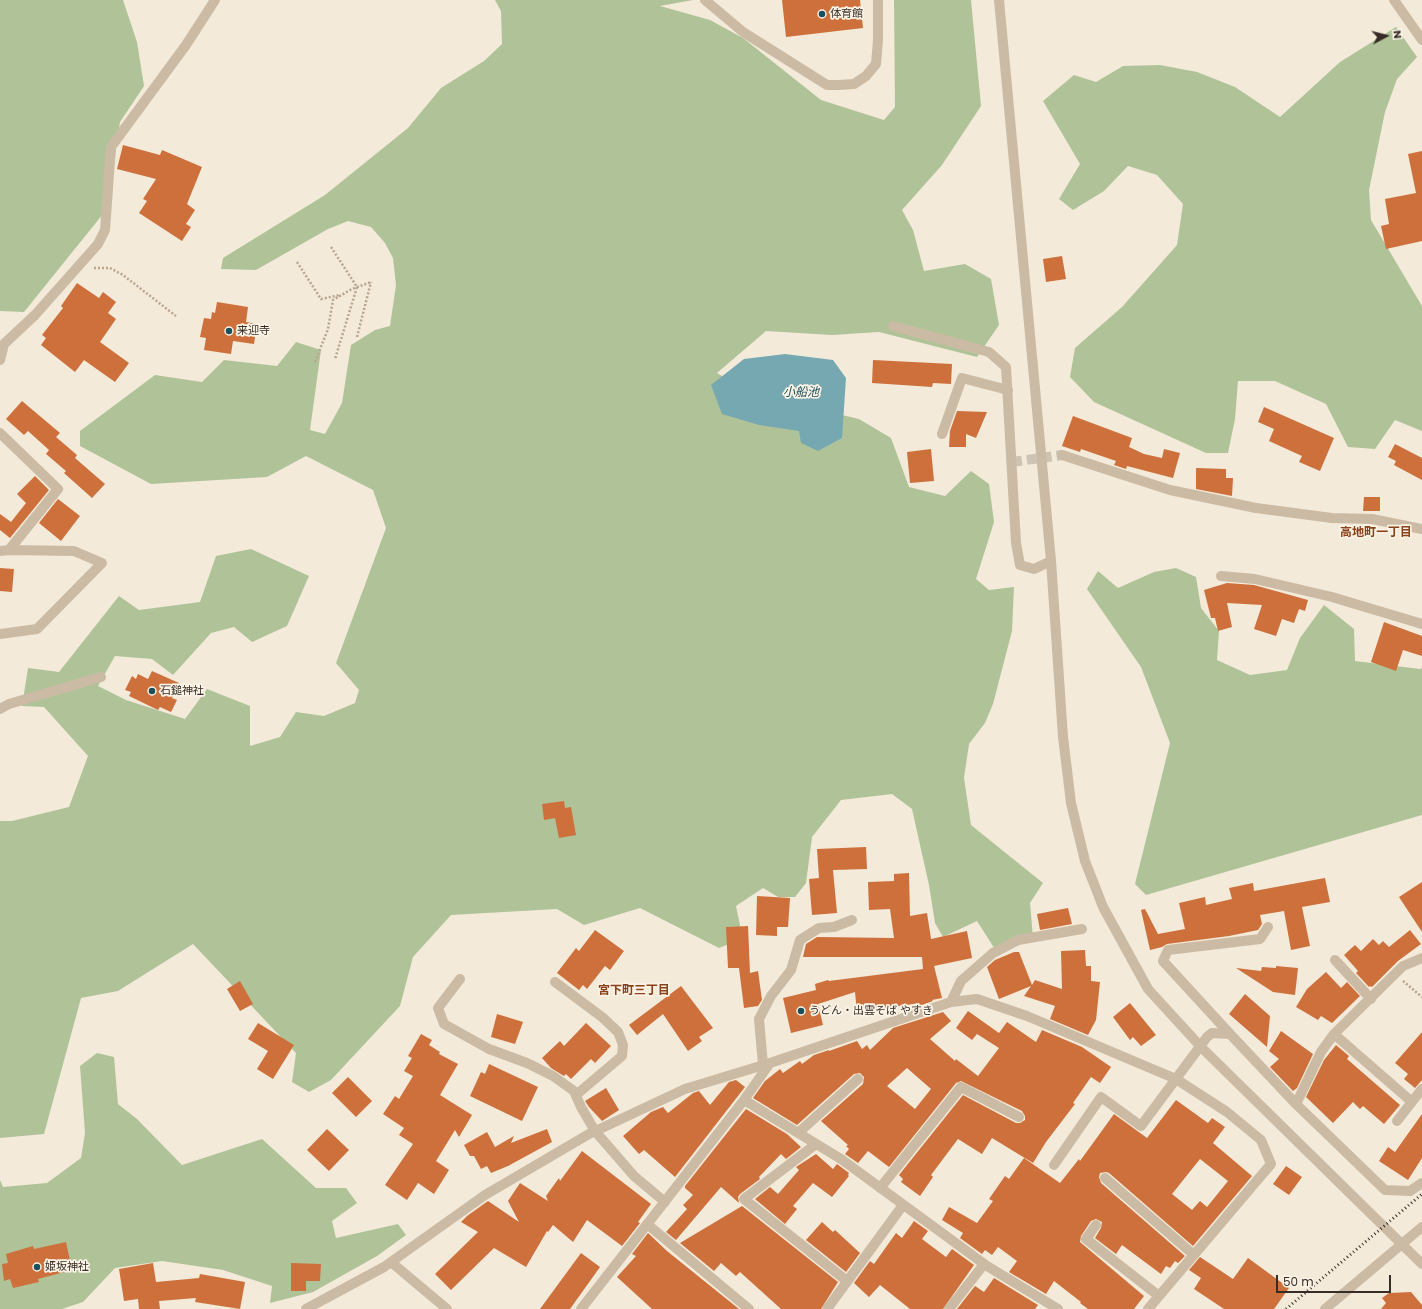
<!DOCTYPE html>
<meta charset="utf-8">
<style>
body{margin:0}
#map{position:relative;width:1422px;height:1309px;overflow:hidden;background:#f3ead9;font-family:Poppins,sans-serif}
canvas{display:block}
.north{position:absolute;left:1366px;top:16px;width:40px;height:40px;-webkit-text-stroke:3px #faf3e6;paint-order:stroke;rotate:83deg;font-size:11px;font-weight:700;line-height:16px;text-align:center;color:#372d26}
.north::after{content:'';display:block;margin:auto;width:14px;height:18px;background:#372d26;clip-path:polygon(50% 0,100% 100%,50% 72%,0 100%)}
.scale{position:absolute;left:1276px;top:1275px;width:115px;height:18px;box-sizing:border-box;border:2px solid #372d26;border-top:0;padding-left:5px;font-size:12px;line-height:14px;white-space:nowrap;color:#372d26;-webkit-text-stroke:3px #faf3e6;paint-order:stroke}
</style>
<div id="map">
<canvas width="1422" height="1309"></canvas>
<div class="north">N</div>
<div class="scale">50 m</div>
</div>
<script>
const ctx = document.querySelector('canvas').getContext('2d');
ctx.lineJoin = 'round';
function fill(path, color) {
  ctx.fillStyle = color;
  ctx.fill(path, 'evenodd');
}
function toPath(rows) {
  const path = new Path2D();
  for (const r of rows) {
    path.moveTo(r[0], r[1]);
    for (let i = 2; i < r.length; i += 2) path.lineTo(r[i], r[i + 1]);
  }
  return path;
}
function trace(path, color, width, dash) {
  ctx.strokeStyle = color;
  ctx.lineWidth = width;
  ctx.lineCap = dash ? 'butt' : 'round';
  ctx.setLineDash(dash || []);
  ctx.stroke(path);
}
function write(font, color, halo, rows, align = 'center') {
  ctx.font = font + ' Poppins,"Noto Sans JP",sans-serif';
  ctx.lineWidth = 3.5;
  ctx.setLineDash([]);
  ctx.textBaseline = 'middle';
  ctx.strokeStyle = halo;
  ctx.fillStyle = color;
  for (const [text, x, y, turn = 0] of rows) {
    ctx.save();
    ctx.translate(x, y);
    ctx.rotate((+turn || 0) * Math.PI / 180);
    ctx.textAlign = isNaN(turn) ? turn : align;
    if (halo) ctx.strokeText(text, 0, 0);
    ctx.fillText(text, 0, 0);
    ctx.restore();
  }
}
const green = toPath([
 [0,0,123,0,137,42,144,86,120,122,107,209,24,312,0,311],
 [495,0,693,0,660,6,710,20,743,38,821,100,884,120,895,107,894,0,971,0,981,106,942,165,902,210,913,230,924,271,965,264,991,279,999,325,977,357,879,332,832,335,766,331,717,373,750,393,859,419,891,438,909,487,945,496,971,471,989,484,994,522,976,579,989,590,1014,587,1012,631,993,704,985,723,969,744,964,778,971,825,1043,883,1030,903,1033,938,998,954,977,921,943,937,935,923,929,885,912,809,892,794,841,800,812,837,806,883,795,897,778,897,763,888,736,906,740,925,734,942,719,948,640,908,584,925,557,909,451,915,413,957,400,1006,331,1080,309,1092,292,1082,296,1053,193,944,118,991,81,998,44,1134,0,1138,0,821,12,821,69,807,88,756,44,707,22,706,28,668,59,672,119,596,139,610,200,602,216,556,251,549,309,576,287,626,252,642,234,627,211,633,173,675,152,659,115,656,98,686,126,700,185,719,207,689,250,706,250,746,280,737,296,712,324,716,355,703,359,690,336,663,386,528,373,490,306,456,267,477,151,484,80,446,80,431,155,375,202,382,224,360,277,366,296,342,321,350,310,430,325,434,342,403,351,345,375,330,390,326,396,285,393,258,385,243,371,227,348,221,328,229,256,270,221,269,223,258,325,195,408,128,441,88,484,61,502,44,501,11],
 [1396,27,1417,57,1397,79,1385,112,1369,190,1371,220,1422,306,1422,431,1395,420,1375,449,1348,447,1326,404,1275,381,1238,381,1235,419,1228,453,1206,453,1094,402,1070,377,1075,348,1122,307,1177,245,1183,204,1157,175,1128,166,1104,191,1073,210,1059,199,1080,164,1043,101,1074,75,1096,82,1123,66,1160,65,1197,72,1235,87,1280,117,1340,62],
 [1176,568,1196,577,1201,608,1219,631,1217,660,1250,675,1287,670,1300,638,1324,605,1354,629,1355,661,1420,669,1422,668,1422,815,1146,895,1135,884,1170,743,1141,667,1087,589,1098,571,1118,588,1154,572],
 [97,1053,114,1057,118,1104,137,1119,182,1165,262,1139,316,1188,346,1188,357,1203,332,1221,336,1238,398,1224,406,1235,377,1256,313,1292,270,1303,272,1286,223,1270,162,1261,115,1268,83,1302,62,1309,0,1309,0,1180,3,1187,47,1183,81,1158,85,1133,80,1066]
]);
const water = toPath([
 [785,354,833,360,846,378,842,438,818,451,801,443,799,431,759,425,722,414,711,385,744,359]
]);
const building = toPath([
 [782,0,860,0,863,28,786,37],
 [123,145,160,155,162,150,202,167,187,204,195,210,186,224,191,227,182,241,139,213,147,201,143,199,156,179,117,169],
 [1422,151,1422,241,1386,249,1381,226,1389,224,1385,199,1416,193,1408,154],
 [1062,256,1066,279,1046,282,1043,259],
 [77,283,99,298,103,292,116,302,108,313,116,319,100,342,129,363,115,382,84,360,75,372,41,345,46,338,42,335,63,308,61,306],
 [217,302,248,307,246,322,257,324,254,344,233,341,231,354,204,350,206,338,200,337,204,318,211,319,212,312,215,313],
 [873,360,952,364,951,384,933,383,932,387,872,383],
 [22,401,60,433,56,437,77,455,75,458,105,484,92,498,64,473,66,471,46,454,49,450,28,431,24,435,6,419],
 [1264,407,1334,438,1320,471,1299,462,1302,456,1269,441,1274,429,1258,422],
 [957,411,987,412,976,438,966,434,966,447,949,447,950,431],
 [1073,416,1132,438,1129,447,1144,454,1162,458,1164,449,1180,453,1173,478,1127,466,1126,469,1114,465,1116,461,1081,449,1080,452,1062,446],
 [1395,444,1422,458,1422,480,1394,465,1396,461,1388,457],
 [931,449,934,481,910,483,907,452],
 [1196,468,1226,469,1226,478,1233,478,1232,496,1196,489],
 [35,476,49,490,10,538,0,530,0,514,11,522,26,503,17,494],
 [1364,497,1380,497,1380,511,1363,511],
 [58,499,80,516,61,541,39,523],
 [0,568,14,569,12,592,0,591],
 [1227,583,1254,585,1308,600,1305,611,1299,609,1294,623,1282,619,1276,636,1254,629,1262,605,1227,603,1232,627,1218,631,1215,618,1211,618,1204,590],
 [1384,622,1422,636,1422,656,1403,650,1396,671,1371,662],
 [152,671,179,683,172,698,177,700,171,712,160,707,158,710,129,696,131,692,125,690,132,676,136,679,138,674,148,679],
 [564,801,565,808,571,807,576,835,559,838,555,818,544,820,542,804],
 [866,847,867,869,833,870,837,913,812,915,809,879,819,878,817,849],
 [909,873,910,916,927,913,931,939,967,931,972,958,934,966,942,998,932,1000,933,1001,916,1007,920,1003,857,1012,855,992,818,1004,823,1025,791,1033,783,998,816,990,815,984,828,980,829,981,923,969,922,957,803,957,806,944,817,937,894,938,890,909,869,910,868,882,894,881,894,874],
 [1325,878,1330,902,1302,907,1310,946,1291,950,1284,911,1260,915,1262,924,1258,930,1229,936,1167,944,1162,947,1150,950,1141,910,1145,909,1158,934,1185,929,1179,903,1205,897,1206,905,1232,899,1229,888,1253,883,1254,891],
 [1422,882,1422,932,1399,897],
 [757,896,790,898,788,927,777,927,777,936,756,935],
 [1068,908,1072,924,1040,930,1037,914],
 [748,926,750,973,758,971,762,1000,758,1006,744,1008,739,968,728,968,726,927],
 [595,930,624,951,610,970,605,966,587,989,583,985,579,990,557,973,576,948,579,951],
 [1410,930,1421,944,1398,961,1372,987,1370,986,1369,987,1356,973,1358,971,1344,955,1355,945,1361,951,1373,939,1379,945,1383,941,1389,947],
 [1085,950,1086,966,1091,966,1091,981,1100,982,1096,1020,1088,1035,1050,1019,1055,1006,1024,996,1031,986,999,999,987,967,995,960,1014,952,1019,952,1032,985,1035,980,1062,989,1061,951],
 [1276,966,1298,968,1295,995,1273,992,1236,968,1261,971,1262,967,1276,968],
 [1326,972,1341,988,1347,982,1360,996,1332,1023,1321,1016,1318,1020,1296,1007,1307,989],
 [240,981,253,1004,240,1011,227,989],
 [681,986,713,1028,699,1037,702,1041,688,1051,663,1014,637,1035,629,1025],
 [1245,994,1270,1016,1267,1047,1229,1014],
 [1130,1003,1156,1035,1141,1046,1133,1037,1130,1040,1113,1017],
 [968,1011,999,1033,1007,1022,1036,1042,1042,1030,1082,1047,1111,1067,1100,1083,1091,1077,1073,1103,1075,1104,1046,1142,1033,1163,992,1138,982,1154,958,1139,931,1175,933,1177,920,1196,901,1182,903,1179,899,1175,963,1095,1016,1123,1020,1123,1025,1120,1025,1116,1022,1111,961,1081,956,1083,889,1167,868,1151,858,1163,845,1154,849,1149,846,1146,848,1145,821,1121,863,1084,864,1077,860,1073,854,1074,797,1125,753,1098,765,1081,780,1069,783,1073,800,1061,802,1064,814,1055,829,1050,829,1051,857,1041,862,1049,867,1045,870,1050,893,1028,943,1012,951,1021,930,1039,955,1061,956,1059,978,1076,999,1048,977,1034,972,1040,956,1028],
 [907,1068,931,1089,915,1109,887,1086],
 [497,1014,523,1022,515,1044,491,1037],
 [258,1023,294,1045,273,1079,257,1069,268,1051,248,1039],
 [586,1023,611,1046,595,1063,591,1059,571,1079,566,1074,564,1076,551,1068,542,1058,560,1041,564,1046],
 [1281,1031,1313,1054,1297,1088,1293,1091,1270,1067,1279,1059,1269,1051],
 [1422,1032,1422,1080,1415,1088,1404,1079,1408,1074,1395,1063],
 [421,1034,432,1040,429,1045,440,1052,439,1054,458,1064,440,1095,472,1115,459,1137,455,1130,436,1161,449,1170,434,1194,418,1183,407,1200,385,1185,413,1144,399,1135,404,1128,383,1114,395,1096,399,1099,413,1076,404,1071,412,1058,408,1056],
 [1336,1045,1349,1056,1347,1059,1400,1105,1384,1124,1363,1106,1360,1109,1353,1102,1333,1123,1306,1097,1324,1060],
 [489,1064,538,1087,522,1121,470,1096,481,1072,485,1074],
 [348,1077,372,1101,356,1117,332,1093],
 [736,1080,745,1087,675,1177,644,1150,639,1154,623,1136,651,1112,663,1107,668,1113,693,1093,699,1091,710,1105,729,1082],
 [606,1088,619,1110,602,1121,589,1107,585,1101],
 [1176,1100,1208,1123,1212,1118,1225,1127,1213,1143,1252,1176,1193,1246,1109,1173,1106,1172,1100,1173,1099,1177,1101,1183,1185,1256,1178,1263,1175,1261,1170,1268,1166,1266,1161,1274,1122,1245,1116,1254,1095,1238,1101,1228,1102,1222,1096,1219,1091,1221,1081,1236,1080,1242,1144,1296,1134,1309,1088,1309,1080,1303,1081,1302,1054,1281,1046,1294,1009,1272,1017,1261,998,1247,992,1255,985,1250,982,1254,960,1238,963,1233,942,1220,949,1207,977,1223,993,1201,989,1199,1005,1176,1009,1179,1024,1158,1060,1183,1079,1159,1080,1161,1114,1114,1147,1138],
 [1200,1159,1228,1181,1207,1207,1200,1201,1192,1210,1172,1194],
 [746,1109,787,1134,801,1147,786,1159,781,1154,759,1177,760,1179,740,1194,738,1197,739,1203,721,1187,676,1240,666,1232,687,1209,683,1205,693,1195,685,1188,685,1186],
 [1422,1114,1422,1158,1408,1180,1379,1161,1388,1147,1395,1152],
 [327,1129,349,1150,329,1171,307,1150],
 [547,1129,552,1142,508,1166,491,1173,487,1166,481,1169,474,1156,470,1156,464,1145,487,1132,495,1147,514,1136,511,1143],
 [582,1151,651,1204,638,1222,640,1223,622,1246,587,1220,573,1242,553,1225,548,1232,547,1231,526,1267,494,1248,451,1290,435,1274,478,1232,461,1222,467,1216,488,1201,519,1222,508,1201,520,1183,548,1201,546,1196,559,1178,560,1181],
 [816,1154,833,1169,837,1164,849,1173,848,1175,849,1176,832,1197,813,1183,793,1206,797,1209,785,1224,755,1199,770,1187,778,1194,799,1170,796,1167],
 [1286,1166,1302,1177,1289,1195,1273,1184],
 [742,1206,838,1282,821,1309,781,1309,740,1272,736,1276,721,1263,714,1271,680,1243],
 [914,1221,928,1231,922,1239,946,1257,952,1249,974,1265,943,1309,910,1309,880,1285,869,1297,854,1283,870,1261,874,1264,896,1233,902,1238],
 [822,1222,833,1232,835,1230,860,1253,846,1272,806,1240],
 [648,1233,667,1251,739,1309,652,1309,617,1277,636,1256,632,1254],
 [66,1242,72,1270,38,1279,39,1282,13,1288,10,1279,4,1281,2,1264,8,1263,6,1254,33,1246,34,1249],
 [581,1253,600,1267,570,1309,540,1309],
 [1200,1257,1233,1279,1248,1258,1289,1288,1274,1309,1224,1309,1194,1289,1201,1278,1189,1270],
 [153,1263,156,1282,199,1278,200,1274,245,1282,240,1309,195,1302,196,1298,159,1301,160,1309,139,1309,138,1299,124,1301,119,1269],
 [291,1263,321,1264,320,1281,306,1281,306,1291,291,1291],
 [994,1278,1038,1305,1035,1309,957,1309,975,1286,984,1292],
 [1411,1292,1422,1305,1422,1309,1381,1309,1386,1303,1382,1298,1389,1293]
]);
const minorTunnel = toPath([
 [1012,462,1062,455]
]);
const path = toPath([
 [331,247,357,287,335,359],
 [297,262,321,299,340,295],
 [94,268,110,268,123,275,176,316],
 [357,337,371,282],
 [315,362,328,329,333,300,352,289,371,282],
 [1403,981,1422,997]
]);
const minor = toPath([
 [705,0,743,32,827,85,839,85,854,84,866,76,876,64,878,40,878,0],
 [1394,0,1422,40],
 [893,326,989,352,1006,367,1016,543,1020,565,1034,569,1051,561],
 [0,360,4,344,35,315,98,244,105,230,111,147,186,45,215,0],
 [0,433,58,489,9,550],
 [942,434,962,378,1008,390],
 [1062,455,1170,490,1256,508,1332,518,1372,519,1422,529],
 [0,551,9,550,74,551,102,563,37,629,0,634],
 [1221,576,1255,579,1332,597,1422,624],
 [0,709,9,704,101,677],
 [1335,960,1371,999],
 [460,979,438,1008,444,1024,489,1049,527,1063,553,1076,574,1091,581,1107,595,1131,634,1176,665,1202],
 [555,982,602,1017,618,1032,623,1045,622,1056,576,1095],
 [951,1002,961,981,993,953,1018,940,1082,929],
 [1230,1034,1163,961,1168,950,1260,939,1268,927],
 [1334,1034,1412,1102],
 [763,1065,759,1019,771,996,791,970,800,940,819,928,834,927,852,920],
 [744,1100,841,1159,987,1266,1058,1309],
 [1296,1104,1321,1052,1334,1034,1403,966,1422,958],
 [1397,1121,1422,1089],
 [798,1133,858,1079],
 [816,1144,744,1199,847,1281],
 [1054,1165,1101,1097,1141,1126,1207,1037,1212,1033,1230,1034,1296,1104,1385,1190,1410,1191,1422,1183],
 [1105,1178,1194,1255],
 [880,1188,961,1087,1019,1117],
 [647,1224,749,1309],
 [1096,1225,1086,1239,1159,1296],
 [391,1262,447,1309],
 [306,1309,384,1267,485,1195,589,1134,685,1089,770,1063,951,1002,977,999,1027,1016,1176,1079,1227,1112,1261,1140,1271,1164,1148,1309],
 [581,1309,744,1100,770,1063],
 [827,1309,903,1205],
 [949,1309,984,1264]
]);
const tertiary = toPath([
 [999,0,1051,561,1063,737,1071,803,1085,861,1103,907,1148,989,1201,1047,1422,1264],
 [1325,1309,1422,1227]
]);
const rail = toPath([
 [1286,1309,1422,1194]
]);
const markers = [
 [822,14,4,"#194f5b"],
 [229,331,4,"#194f5b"],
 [152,691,4,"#194f5b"],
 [801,1011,4,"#194f5b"],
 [37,1267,4,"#194f5b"]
];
const poiNames = [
 ["体育館",830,14],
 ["来迎寺",237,331],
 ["石鎚神社",160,691],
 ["うどん・出雲そば やすき",809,1011],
 ["姫坂神社",45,1267]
];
const waterNames = [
 ["小船池",801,393]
];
const neighbourhoodNames = [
 ["高地町一丁目",1376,533],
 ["宮下町三丁目",634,991]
];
fill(green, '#b0c398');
fill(water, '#76a8b2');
fill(building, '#ce703c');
trace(minorTunnel, '#cdc4b5', 10, [10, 5]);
trace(path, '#b8a58e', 2.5, [2, 2]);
trace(minor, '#ccbba4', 10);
trace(tertiary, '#ccbba4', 10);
trace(rail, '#372d26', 3, [1, 3]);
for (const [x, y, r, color] of markers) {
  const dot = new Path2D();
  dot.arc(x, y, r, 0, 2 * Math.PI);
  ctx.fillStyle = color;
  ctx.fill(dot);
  trace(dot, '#faf3e6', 1.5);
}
write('11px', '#372d26', '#faf3e6', poiNames, 'left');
write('italic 12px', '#194f5b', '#faf3e6', waterNames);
write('bold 12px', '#8b421a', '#faf3e6', neighbourhoodNames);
</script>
